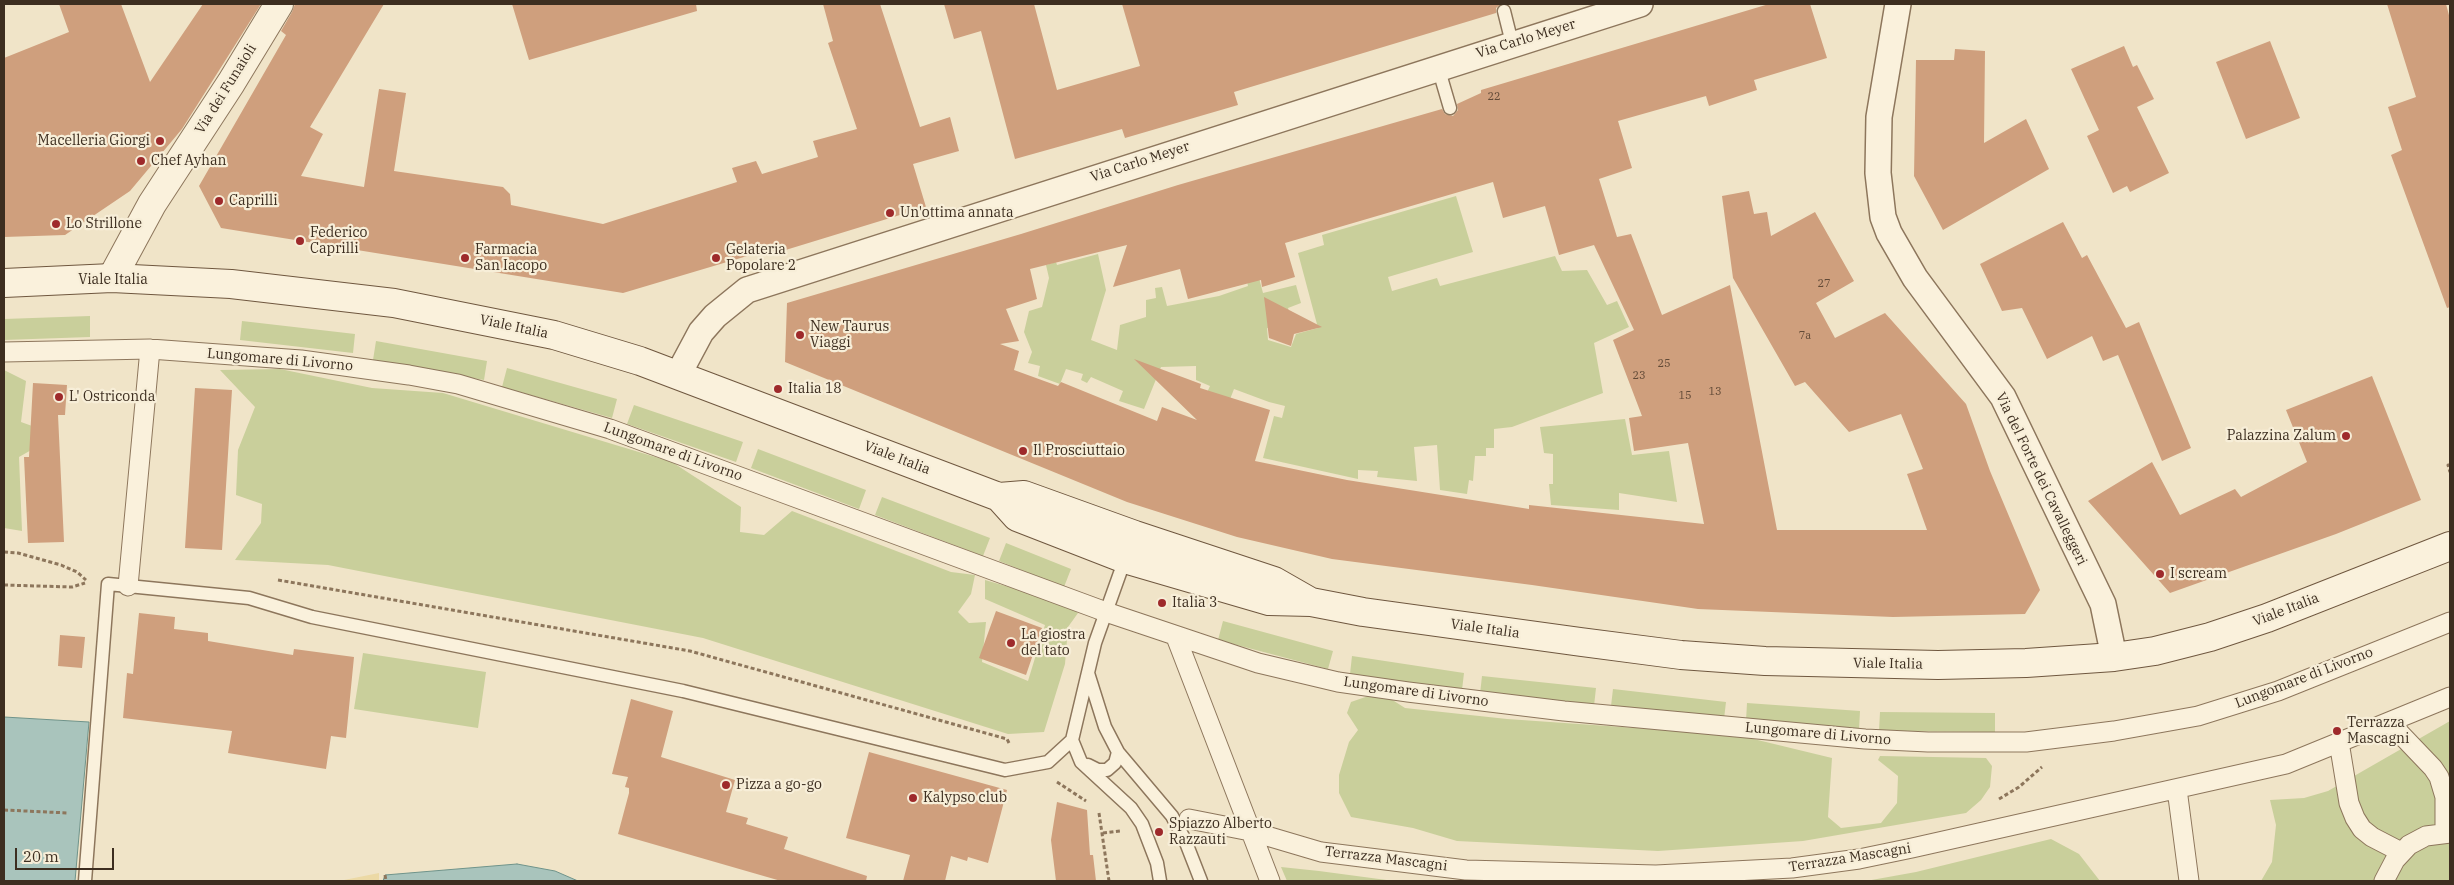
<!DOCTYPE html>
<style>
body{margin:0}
#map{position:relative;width:2454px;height:885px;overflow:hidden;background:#f0e4c8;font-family:"IBM Plex Serif",serif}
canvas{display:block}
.frame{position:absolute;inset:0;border:5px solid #3d2e20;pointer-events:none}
.scale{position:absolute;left:15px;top:848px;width:99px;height:22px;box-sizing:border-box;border:2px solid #3d2e20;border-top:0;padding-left:6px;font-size:15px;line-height:18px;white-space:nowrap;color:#3d2e20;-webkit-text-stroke:4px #f7eed8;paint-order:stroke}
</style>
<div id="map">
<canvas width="2454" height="885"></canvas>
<div class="frame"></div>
<div class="scale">20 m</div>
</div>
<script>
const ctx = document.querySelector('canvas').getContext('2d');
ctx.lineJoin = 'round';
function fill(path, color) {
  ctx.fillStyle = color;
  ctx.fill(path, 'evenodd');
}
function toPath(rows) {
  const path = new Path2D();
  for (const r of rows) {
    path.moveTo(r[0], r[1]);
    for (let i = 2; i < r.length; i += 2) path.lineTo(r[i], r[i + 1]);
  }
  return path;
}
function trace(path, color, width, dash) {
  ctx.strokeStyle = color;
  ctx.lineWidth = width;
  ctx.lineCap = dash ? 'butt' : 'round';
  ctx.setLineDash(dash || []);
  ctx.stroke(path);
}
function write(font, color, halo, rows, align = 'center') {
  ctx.font = font + ' "IBM Plex Serif",serif';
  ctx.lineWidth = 4.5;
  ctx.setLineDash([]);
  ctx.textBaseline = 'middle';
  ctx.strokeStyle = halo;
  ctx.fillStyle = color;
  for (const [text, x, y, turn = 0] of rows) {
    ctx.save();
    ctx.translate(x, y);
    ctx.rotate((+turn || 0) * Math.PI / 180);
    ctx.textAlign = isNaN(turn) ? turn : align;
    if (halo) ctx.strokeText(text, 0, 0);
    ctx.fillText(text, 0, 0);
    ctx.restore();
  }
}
const green = toPath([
 [1456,196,1473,252,1388,277,1392,291,1437,278,1440,286,1555,256,1562,271,1587,270,1607,305,1617,301,1629,327,1594,343,1603,393,1512,427,1494,429,1494,448,1486,448,1486,456,1475,456,1473,481,1469,480,1467,494,1440,490,1437,445,1414,447,1417,481,1377,477,1378,471,1358,470,1358,479,1263,458,1274,416,1282,418,1285,406,1269,402,1234,389,1227,407,1204,399,1210,386,1196,380,1196,366,1161,367,1144,409,1119,401,1123,391,1091,377,1087,383,1081,380,1083,374,1066,369,1060,384,1038,376,1040,366,1028,363,1032,352,1024,332,1029,311,1042,307,1049,278,1046,265,1056,262,1057,265,1098,254,1106,290,1091,340,1117,350,1120,325,1146,317,1146,300,1156,298,1155,288,1162,287,1167,306,1219,296,1248,286,1243,263,1254,259,1263,293,1296,285,1301,303,1288,308,1294,331,1267,328,1268,340,1291,347,1296,334,1318,328,1298,253,1324,245,1322,235],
 [90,316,90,337,4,340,4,319],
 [242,321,355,334,353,353,240,340],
 [376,341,487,361,484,380,373,360],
 [507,368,617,399,612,418,502,387],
 [280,369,372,388,443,393,672,462,741,507,740,532,764,535,792,511,951,572,975,575,971,594,958,612,969,623,986,622,982,662,1028,681,1045,625,985,599,985,580,1061,602,1078,613,1068,627,1065,664,1044,732,1008,734,703,638,328,565,235,560,261,523,262,504,236,495,238,450,255,407,220,370],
 [4,370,26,381,21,422,46,431,33,449,19,457,22,531,4,528],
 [634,405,743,442,736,462,627,424],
 [1625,419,1632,455,1669,451,1677,502,1619,493,1619,510,1551,505,1549,484,1553,484,1553,454,1544,453,1540,427],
 [758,449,866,490,859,509,751,468],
 [882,497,990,538,983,556,875,515],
 [1006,543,1071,569,1064,587,999,561],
 [1223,621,1333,651,1328,669,1218,640],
 [363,653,486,672,478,728,354,709],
 [1352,656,1464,673,1462,690,1350,674],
 [1482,676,1596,688,1594,706,1480,694],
 [1613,689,1726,702,1724,719,1611,706],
 [1380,692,1405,708,1507,719,1737,735,1832,758,1828,817,1841,828,1881,823,1897,803,1898,776,1878,760,1880,756,1986,758,1992,766,1990,787,1981,800,1966,813,1803,841,1658,851,1457,841,1413,828,1351,817,1339,793,1339,775,1349,742,1358,730,1347,713,1351,702],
 [1747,703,1860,711,1859,730,1746,721],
 [1880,712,1995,713,1995,732,1879,731],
 [2450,721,2450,881,2261,881,2272,862,2276,825,2270,800,2304,798,2328,791],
 [2051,839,2079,854,2100,881,1866,881,1916,872],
 [1281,867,1319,871,1394,881,1287,881]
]);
const sand = toPath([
 [379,873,379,881,339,881]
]);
const water = toPath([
 [4,717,89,722,75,881,4,881,4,717],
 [517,864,555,871,578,881,383,881,385,875,517,864]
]);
const building = toPath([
 [59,4,121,4,150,82,203,4,261,4,182,129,130,191,65,235,4,237,4,58,69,32],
 [295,4,384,4,310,127,323,134,301,176,364,187,379,89,406,93,394,171,503,187,510,194,511,205,603,224,737,182,732,168,756,161,762,174,818,157,813,141,857,129,828,43,833,41,823,4,880,4,920,127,950,117,959,151,913,164,926,207,766,256,764,251,623,293,221,228,199,186,286,35,281,31,292,12],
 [512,4,696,4,697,11,529,60],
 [944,4,1034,4,1057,90,1140,66,1122,4,1501,4,1496,8,1496,13,1234,92,1238,105,1125,138,1122,129,1015,159,981,31,954,39],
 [1769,4,1810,4,1827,58,1754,80,1757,90,1709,106,1706,96,1618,121,1632,168,1599,179,1617,237,1631,234,1662,315,1730,285,1777,530,1927,530,1907,474,1923,469,1901,414,1849,432,1805,382,1795,386,1733,278,1722,196,1749,191,1754,214,1767,212,1771,236,1815,212,1854,281,1816,303,1835,338,1885,313,1966,404,1990,471,2040,590,2025,614,1893,617,1698,609,1532,585,1332,559,1237,537,1127,502,785,362,787,303,1021,234,1178,185,1442,109,1445,114,1453,116,1458,110,1457,104,1481,93,1481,90],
 [1493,182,1503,218,1545,206,1559,255,1594,245,1634,330,1613,340,1642,416,1629,418,1634,451,1688,443,1704,524,1529,505,1529,509,1347,480,1255,461,1270,410,1200,388,1201,384,1134,359,1197,420,1162,407,1157,421,1061,382,1058,386,1014,370,1019,351,1000,344,1019,341,1006,309,1037,299,1030,269,1127,245,1113,287,1180,269,1188,299,1261,280,1262,287,1295,277,1285,243],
 [2387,4,2446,4,2450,19,2450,307,2447,308,2391,155,2402,150,2388,107,2416,97],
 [2270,41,2300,118,2246,139,2216,62],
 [2124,46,2133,67,2137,65,2154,99,2137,107,2169,173,2130,192,2127,186,2113,193,2087,136,2099,130,2071,69],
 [1955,49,1985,51,1984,143,2026,119,2049,169,1943,230,1914,176,1916,60,1954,60],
 [2063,222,2082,258,2087,255,2126,328,2139,322,2191,448,2162,461,2118,355,2103,361,2092,336,2047,359,2022,308,2002,311,1980,264],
 [1264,297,1322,327,1294,334,1291,346,1269,338],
 [2372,376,2421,500,2336,534,2170,593,2088,501,2152,462,2180,515,2235,489,2241,497,2307,462,2286,410],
 [33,383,67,385,65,415,58,415,64,542,28,543,24,457,29,457],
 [195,388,232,390,222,550,185,548],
 [996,611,1042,628,1026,675,979,658],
 [139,613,175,617,174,629,208,633,208,641,293,655,294,649,354,657,346,738,331,736,326,769,228,753,232,731,123,718,127,673,133,674],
 [60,635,85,637,82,668,58,666],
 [631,699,673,711,661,757,735,780,726,812,748,818,746,824,788,837,784,849,867,876,866,881,781,881,618,834,629,793,629,788,625,787,628,777,612,774],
 [869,752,1007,790,988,863,968,857,967,861,951,856,945,881,903,881,910,855,846,838],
 [1057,802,1087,810,1090,855,1093,855,1096,881,1056,881,1051,840]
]);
const path = toPath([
 [2450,465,2448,465,2450,472],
 [4,552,18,553,61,565,77,572,86,580],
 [278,580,690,651,1007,739,1010,745],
 [4,585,72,587,85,583],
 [1057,782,1086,801],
 [1999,799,2019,787,2042,767],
 [4,810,68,813],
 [1099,813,1109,881],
 [1103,833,1120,831],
 [385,875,386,881]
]);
const service = toPath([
 [1504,11,1512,43],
 [1438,67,1450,108],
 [1125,559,1095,643,1072,740,1081,762,1131,808,1142,824,1157,863,1160,881],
 [1088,673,1105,727,1118,752,1172,816,1185,840,1201,881],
 [1088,765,1098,770,1107,770,1115,763,1118,752],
 [85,881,108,584,249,598,312,617,683,691,1005,770,1048,762,1072,740]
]);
const pedestrian = toPath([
 [4,352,150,349,301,360,409,375,458,384,610,429,1106,612,1258,663,1338,682,1408,692,1564,711,1865,739,1928,742,2026,742,2114,731,2198,716,2278,691,2450,622],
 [128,586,150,349],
 [1176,637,1270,881],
 [2389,722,2433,768,2439,777,2445,797,2445,833],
 [2339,742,2349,803,2355,818,2362,829,2372,837,2401,852],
 [2177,789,2189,881],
 [1189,819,1250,831,1321,852,1466,870,1656,875,1792,868,1859,859,1912,848,2286,764,2450,697],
 [2384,881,2395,860,2409,845,2426,836,2450,833]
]);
const minor = toPath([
 [1898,4,1879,117,1878,173,1883,217,1889,233,1915,278,2003,397,2103,604,2114,657],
 [678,375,701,332,715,316,747,290,1640,4]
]);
const tertiary = toPath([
 [112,278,152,204,231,83,279,4]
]);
const secondary = toPath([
 [4,283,112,278,231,284,394,303,554,335,640,361,999,497,1024,495,1135,535,1274,581,1309,601],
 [999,497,1017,517,1125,559,1269,601,1311,602,1363,612,1581,642,1681,655,1765,661,1938,665,2026,663,2114,657,2155,651,2210,637,2267,618,2450,546]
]);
const markers = [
 [160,141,5,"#9e2a2b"],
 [141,161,5,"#9e2a2b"],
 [219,201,5,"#9e2a2b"],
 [890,213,5,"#9e2a2b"],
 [56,224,5,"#9e2a2b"],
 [300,241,5,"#9e2a2b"],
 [465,258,5,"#9e2a2b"],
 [716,258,5,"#9e2a2b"],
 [800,335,5,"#9e2a2b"],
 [778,389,5,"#9e2a2b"],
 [59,397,5,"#9e2a2b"],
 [2346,436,5,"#9e2a2b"],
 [1023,451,5,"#9e2a2b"],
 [2160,574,5,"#9e2a2b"],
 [1162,603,5,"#9e2a2b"],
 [1011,643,5,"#9e2a2b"],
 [2337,731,5,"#9e2a2b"],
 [726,785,5,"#9e2a2b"],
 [913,798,5,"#9e2a2b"],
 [1159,832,5,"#9e2a2b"]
];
const numberNames = [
 ["22",1494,97],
 ["27",1824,284],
 ["7a",1805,336],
 ["25",1664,364],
 ["23",1639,376],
 ["13",1715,392],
 ["15",1685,396]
];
const streetNames = [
 ["Via Carlo Meyer",1526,39,-17],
 ["Via dei Funaioli",226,89,-58],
 ["Via Carlo Meyer",1140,162,-18],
 ["Viale Italia",113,280],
 ["Viale Italia",514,327,12],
 ["Lungomare di Livorno",280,360,5],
 ["Lungomare di Livorno",673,452,20],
 ["Viale Italia",897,458,21],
 ["Via del Forte dei Cavalleggeri",2041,479,64],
 ["Viale Italia",2286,610,-21],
 ["Viale Italia",1485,629,8],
 ["Viale Italia",1888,664,1],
 ["Lungomare di Livorno",2304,678,-21],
 ["Lungomare di Livorno",1416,692,8],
 ["Lungomare di Livorno",1818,734,5],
 ["Terrazza Mascagni",1850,858,-9],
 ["Terrazza Mascagni",1386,859,7]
];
const poiNames = [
 ["Macelleria Giorgi",150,141,"right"],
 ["Chef Ayhan",151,161],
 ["Caprilli",229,201],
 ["Un'ottima annata",900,213],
 ["Lo Strillone",66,224],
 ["Federico",310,233],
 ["Caprilli",310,249],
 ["Farmacia",475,250],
 ["San Iacopo",475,266],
 ["Gelateria",726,250],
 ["Popolare 2",726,266],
 ["New Taurus",810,327],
 ["Viaggi",810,343],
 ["Italia 18",788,389],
 ["L' Ostriconda",69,397],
 ["Palazzina Zalum",2336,436,"right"],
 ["Il Prosciuttaio",1033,451],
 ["I scream",2170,574],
 ["Italia 3",1172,603],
 ["La giostra",1021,635],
 ["del tato",1021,651],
 ["Terrazza",2347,723],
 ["Mascagni",2347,739],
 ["Pizza a go-go",736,785],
 ["Kalypso club",923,798],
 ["Spiazzo Alberto",1169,824],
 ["Razzauti",1169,840]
];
fill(green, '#c9cf9b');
fill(sand, '#ecd9a5');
fill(water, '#a9c4bc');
trace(water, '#6f938a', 1);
fill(building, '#cf9f7d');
trace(service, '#8d765c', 15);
trace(pedestrian, '#8d765c', 21);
trace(minor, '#8d765c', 28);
trace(tertiary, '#8d765c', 30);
trace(secondary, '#6f573f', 30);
trace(path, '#8d765c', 3, [4, 2.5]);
trace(service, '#faf1dc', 12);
trace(pedestrian, '#faf1dc', 19);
trace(minor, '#faf1dc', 25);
trace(tertiary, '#faf1dc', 28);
trace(secondary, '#faf1dc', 28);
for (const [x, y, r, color] of markers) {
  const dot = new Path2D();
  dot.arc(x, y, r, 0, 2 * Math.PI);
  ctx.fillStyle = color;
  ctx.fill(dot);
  trace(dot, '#f7eed8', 2);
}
write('11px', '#624a37', null, numberNames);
write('14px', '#3d2e20', '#f7eed8', streetNames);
write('14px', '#3d2e20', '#f7eed8', poiNames, 'left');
</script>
